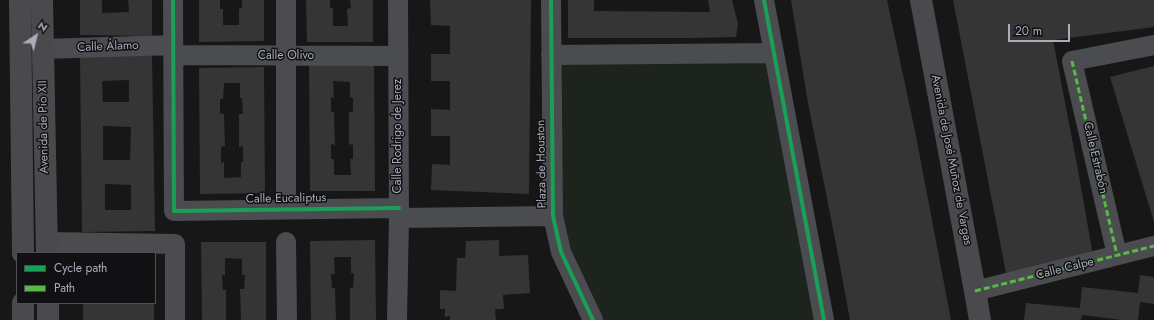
<!DOCTYPE html>
<meta charset="utf-8">
<style>
body{margin:0}
#map{position:relative;width:1154px;height:320px;overflow:hidden;background:#171717;font-family:Jost,sans-serif}
canvas{display:block}
.legend{position:absolute;left:16px;top:252px;width:140px;height:52px;box-sizing:border-box;background:#111113;border:1px solid #4d4f55;margin:0;padding:5px 7px;list-style:none;font-size:12px;color:#a8adb8}
.legend li{display:flex;align-items:center;gap:8px;height:20px}
.legend b{width:20px;border:1px solid #4d4f55}
.north{position:absolute;left:16px;top:16px;width:40px;height:40px;-webkit-text-stroke:3px #111113;paint-order:stroke;rotate:35deg;font-size:11px;font-weight:700;line-height:16px;text-align:center;color:#a8adb8}
.north::after{content:'';display:block;margin:auto;width:14px;height:18px;background:#a8adb8;clip-path:polygon(50% 0,100% 100%,50% 72%,0 100%)}
.scale{position:absolute;left:1008px;top:24px;width:62px;height:18px;box-sizing:border-box;border:2px solid #a8adb8;border-top:0;padding-left:5px;font-size:12px;line-height:14px;white-space:nowrap;color:#a8adb8;-webkit-text-stroke:3px #111113;paint-order:stroke}
</style>
<div id="map">
<canvas width="1154" height="320"></canvas>
<ul class="legend">
<li><b style="height:5px;background:#1a9f57"></b>Cycle path</li>
<li><b style="height:5px;background:#58b947"></b>Path</li>
</ul>
<div class="north">N</div>
<div class="scale">20 m</div>
</div>
<script>
const ctx = document.querySelector('canvas').getContext('2d');
ctx.lineJoin = 'round';
function fill(path, color) {
  ctx.fillStyle = color;
  ctx.fill(path, 'evenodd');
}
function toPath(rows) {
  const path = new Path2D();
  for (const r of rows) {
    path.moveTo(r[0], r[1]);
    for (let i = 2; i < r.length; i += 2) path.lineTo(r[i], r[i + 1]);
  }
  return path;
}
function trace(path, color, width, dash) {
  ctx.strokeStyle = color;
  ctx.lineWidth = width;
  ctx.lineCap = dash ? 'butt' : 'round';
  ctx.setLineDash(dash || []);
  ctx.stroke(path);
}
function write(font, color, halo, rows, align = 'center') {
  ctx.font = font + ' Jost,sans-serif';
  ctx.lineWidth = 3;
  ctx.setLineDash([]);
  ctx.textBaseline = 'middle';
  ctx.strokeStyle = halo;
  ctx.fillStyle = color;
  for (const [text, x, y, turn = 0] of rows) {
    ctx.save();
    ctx.translate(x, y);
    ctx.rotate((+turn || 0) * Math.PI / 180);
    ctx.textAlign = isNaN(turn) ? turn : align;
    if (halo) ctx.strokeText(text, 0, 0);
    ctx.fillText(text, 0, 0);
    ctx.restore();
  }
}
const green = toPath([
 [774,53,824,320,593,320,561,252,551,55]
]);
const building = toPath([
 [80,0,102,0,102,13,129,12,128,0,152,0,152,36,80,35],
 [199,0,220,0,220,9,223,9,223,25,239,25,239,9,242,8,242,0,264,0,264,41,199,42],
 [306,0,330,0,330,8,333,8,333,26,348,26,347,9,351,8,350,0,373,0,373,42,307,42],
 [430,0,531,0,529,194,431,190,432,164,450,165,450,136,431,136,431,109,450,110,450,81,431,81,431,54,450,54,450,26,431,25],
 [568,0,594,0,594,11,710,12,708,0,732,0,738,24,736,37,690,38,568,38],
 [791,0,887,0,915,131,951,320,850,320,836,244,808,103],
 [953,0,1154,0,1154,27,1053,40,1078,170,1093,256,1006,273],
 [152,54,155,231,82,232,80,55],
 [129,80,129,102,103,102,102,81],
 [103,126,131,127,130,160,103,160],
 [105,184,131,185,131,210,105,210],
 [374,64,375,191,310,191,309,65],
 [333,81,350,82,350,97,353,98,353,112,349,112,349,144,353,145,353,159,350,159,351,175,334,175,334,159,331,159,331,144,335,145,334,112,331,112,331,97,334,98],
 [1154,66,1154,222,1110,77],
 [264,67,265,193,200,194,199,68],
 [224,83,240,83,240,98,242,98,243,114,239,114,239,147,243,146,243,162,241,162,241,177,224,178,224,162,221,163,221,147,225,146,224,114,220,113,220,99,223,99],
 [375,240,376,320,350,320,350,288,353,288,354,274,351,273,351,257,334,257,335,274,331,274,332,288,335,288,336,320,311,320,310,241],
 [499,240,499,256,528,255,530,293,503,295,504,309,495,309,496,320,450,320,450,316,445,317,445,309,440,309,440,290,456,291,457,258,465,258,466,241],
 [201,242,266,242,266,320,241,320,240,289,244,289,245,275,242,275,242,259,225,258,225,275,222,275,223,290,226,290,226,320,202,320],
 [1140,275,1154,277,1154,304,1140,302,1138,320,1122,320,1082,315,1081,320,1024,320,1026,303,1080,308,1082,287,1138,293],
 [83,303,154,303,154,320,83,320]
]);
const street = toPath([
 [173,0,174,211,399,208],
 [286,0,286,208],
 [551,0,553,216,561,252,593,320],
 [764,0,824,320],
 [43,49,173,45],
 [173,55,398,56],
 [551,55,774,53],
 [399,218,553,216],
 [47,242,175,244,175,320],
 [286,242,287,320],
 [1117,255,1072,61,1154,45],
 [975,291,1154,246],
 [397,320,399,218,398,0]
]);
const secondary = toPath([
 [20,0,23,253],
 [42,0,47,253],
 [921,0,975,291,980,320],
 [23,303,23,320],
 [48,303,48,320]
]);
const quiet = toPath([
 [1072,61,1117,255],
 [975,291,1154,246]
]);
const cycleway = toPath([
 [173,0,174,211,399,208],
 [551,0,553,216,561,252,593,320],
 [764,0,824,320]
]);
const streetNames = [
 ["Calle Álamo",108,47,-2],
 ["Calle Olivo",286,56],
 ["Avenida de Pío XII",44,127,-91],
 ["Calle Rodrigo de Jerez",398,136,-90],
 ["Calle Estrabón",1095,158,77],
 ["Avenida de José Muñoz de Vargas",951,160,79],
 ["Plaza de Houston",542,164,-91],
 ["Calle Eucaliptus",286,199,-1],
 ["Calle Calpe",1065,269,-14]
];
fill(green, '#1d241e');
fill(building, '#353536');
trace(street, '#4b4c50', 20);
trace(secondary, '#4a4a4e', 22);
trace(quiet, '#58b947', 3, [6, 3]);
trace(cycleway, '#1a9f57', 4);
write('12px', '#a8adb8', '#111113', streetNames);
</script>
